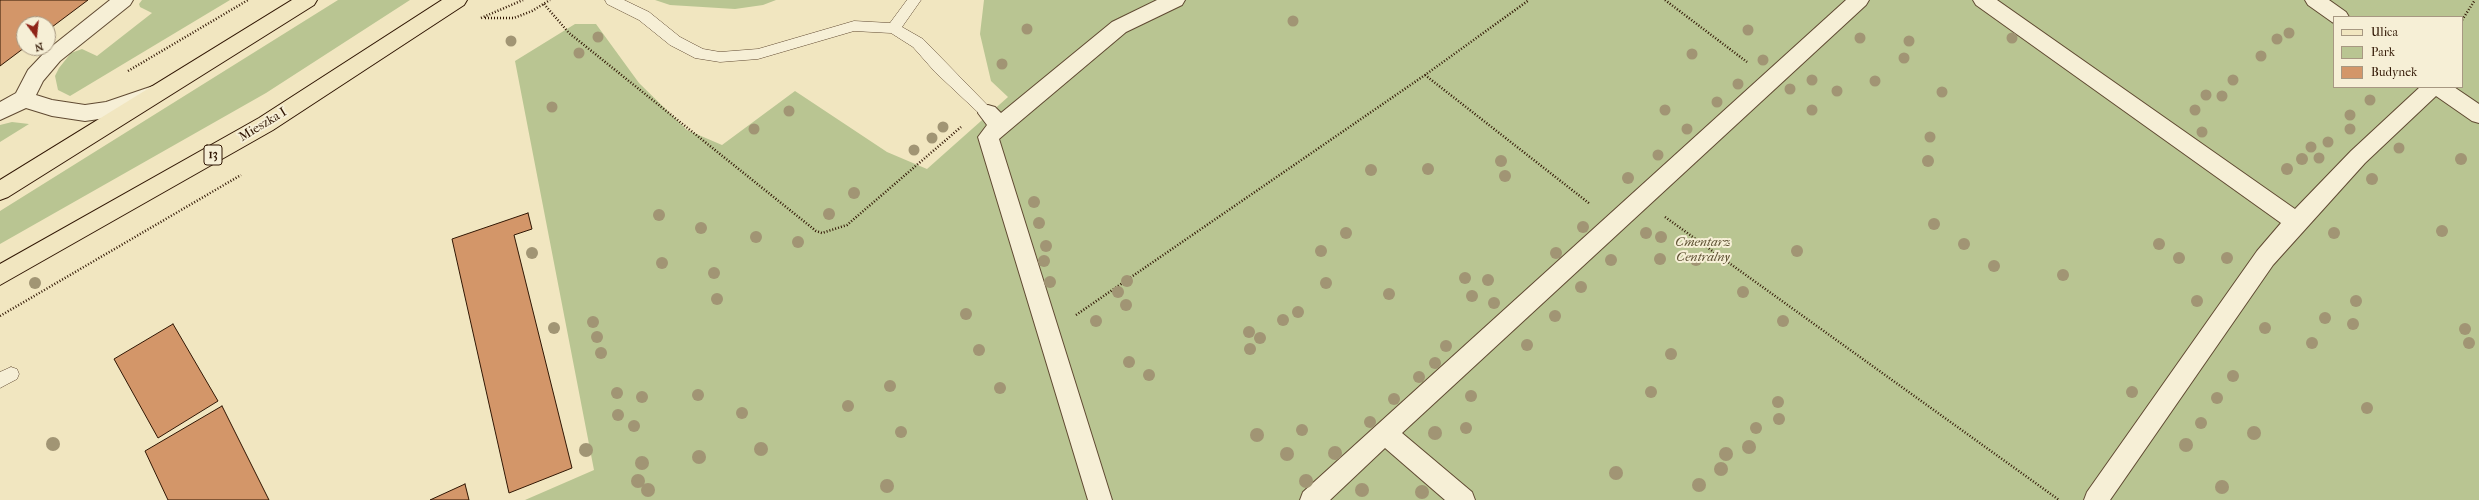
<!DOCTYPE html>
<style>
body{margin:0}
#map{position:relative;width:2479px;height:500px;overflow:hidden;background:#f1e6c0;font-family:"IM FELL French Canon",serif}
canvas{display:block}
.legend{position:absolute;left:2333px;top:16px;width:130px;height:72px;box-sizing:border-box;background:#f6efd6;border:1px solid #a79882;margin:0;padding:5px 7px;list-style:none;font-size:12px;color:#301603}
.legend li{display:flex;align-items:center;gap:8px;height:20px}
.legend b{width:20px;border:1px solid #a79882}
.north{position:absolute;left:16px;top:16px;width:40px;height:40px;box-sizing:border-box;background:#f6efd6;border:1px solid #a79882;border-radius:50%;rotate:165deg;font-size:11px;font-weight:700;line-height:16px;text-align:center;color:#301603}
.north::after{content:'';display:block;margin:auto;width:14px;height:18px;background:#8f2418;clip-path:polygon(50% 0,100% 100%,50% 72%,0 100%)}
</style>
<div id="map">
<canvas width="2479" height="500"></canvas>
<ul class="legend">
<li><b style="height:5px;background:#f1e6c0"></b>Ulica</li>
<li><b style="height:11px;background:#b9c592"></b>Park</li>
<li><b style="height:11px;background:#d39669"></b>Budynek</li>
</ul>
<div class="north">N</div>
</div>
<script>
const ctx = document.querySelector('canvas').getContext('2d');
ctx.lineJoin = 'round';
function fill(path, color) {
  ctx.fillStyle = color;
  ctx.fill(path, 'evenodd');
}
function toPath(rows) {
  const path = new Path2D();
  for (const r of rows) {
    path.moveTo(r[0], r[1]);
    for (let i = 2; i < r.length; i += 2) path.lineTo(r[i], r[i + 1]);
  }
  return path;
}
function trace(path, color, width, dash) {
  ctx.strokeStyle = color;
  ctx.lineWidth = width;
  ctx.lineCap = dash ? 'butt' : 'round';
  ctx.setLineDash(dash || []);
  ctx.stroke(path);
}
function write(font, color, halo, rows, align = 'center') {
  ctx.font = font + ' "IM FELL French Canon",serif';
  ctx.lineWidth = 4;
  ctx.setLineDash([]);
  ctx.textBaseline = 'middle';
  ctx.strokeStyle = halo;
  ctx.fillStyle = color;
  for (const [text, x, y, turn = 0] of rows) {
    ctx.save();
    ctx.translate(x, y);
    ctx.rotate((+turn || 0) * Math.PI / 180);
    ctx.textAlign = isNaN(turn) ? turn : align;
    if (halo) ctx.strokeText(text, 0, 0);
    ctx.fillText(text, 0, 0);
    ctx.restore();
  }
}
const green = toPath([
 [142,0,230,0,70,96,58,90,55,76,59,68,71,53,82,49,97,56,152,13,140,7,139,4],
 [338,0,410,0,266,93,0,244,0,211],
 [655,0,776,0,763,5,735,9,670,5],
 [984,0,2479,0,2479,500,525,500,594,470,515,61,575,24,596,24,639,83,687,130,722,145,795,91,887,152,927,169,1008,97,991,81,980,34],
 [2334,17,2462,17,2462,87,2334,87],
 [12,122,29,124,0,142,0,125]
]);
const building = toPath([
 [0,0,88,0,48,30,48,24,24,24,24,48,0,66,0,0],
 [528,213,532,229,514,235,572,468,509,493,452,239,528,213],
 [173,324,218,401,158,438,114,359,173,324],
 [222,406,269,500,168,500,145,451,222,406],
 [465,484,469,500,430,500,465,484]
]);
const path = toPath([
 [1665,0,1747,62],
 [544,4,569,33,816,231,822,233,847,225,961,127],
 [481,18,523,0],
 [485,18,514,18,532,11,550,0],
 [2462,20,2475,0],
 [128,71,248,0],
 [1425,75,1590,204],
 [1665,217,2059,500],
 [1076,315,1425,75,1529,0],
 [0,316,241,175]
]);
const service = toPath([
 [605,0,624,0,649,12,680,37,703,49,720,52,758,49,854,21,890,23,907,0,921,0,902,27,923,39,995,113,993,117,988,119,983,117,935,72,913,47,891,33,854,31,758,59,720,62,695,58,670,45,639,20,607,4,605,0],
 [11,367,17,369,19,374,17,379,0,388,0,372,11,367]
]);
const pedestrian = toPath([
 [1157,0,1185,0,1182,5,1126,32,999,139,1112,500,1088,500,978,137,987,125,978,113,981,107,988,105,995,107,1001,113,1112,22,1157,0],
 [1846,0,1869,0,1866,5,1402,433,1472,492,1475,500,1445,500,1385,448,1330,500,1300,500,1303,492,1846,0],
 [1973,0,1997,0,2295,209,2351,151,2420,87,2454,87,2479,104,2479,123,2472,121,2436,96,2365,163,2273,265,2110,500,2084,500,2087,492,2257,251,2281,223,1976,5,1973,0],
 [2305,0,2329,0,2346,12,2349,17,2334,17,2334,23,2332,22,2308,5,2305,0]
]);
const minor = toPath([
 [110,0,133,0,130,5,60,61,43,81,36,95,52,100,85,105,106,102,153,86,160,88,163,94,160,100,106,118,85,121,52,116,26,108,0,120,0,102,16,93,28,70,46,51,110,0]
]);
const primary = toPath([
 [292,0,317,0,314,5,8,197,0,200,0,180,292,0],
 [442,0,467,0,464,5,273,130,0,285,0,264,259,118,442,0]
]);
const trees = [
 [1293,21,5.5],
 [1027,29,5.5],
 [1748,30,5.5],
 [2289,33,5.5],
 [598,37,5.5],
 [1860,38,5.5],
 [2012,38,5.5],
 [2277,39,5.5],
 [511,41,5.5],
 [1909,41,5.5],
 [579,53,5.5],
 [1692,54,5.5],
 [2261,56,5.5],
 [1904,58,5.5],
 [1763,60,5.5],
 [1002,64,5.5],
 [1812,80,5.5],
 [2233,80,5.5],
 [1875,81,5.5],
 [1738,84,5.5],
 [1790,89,5.5],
 [1837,91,5.5],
 [1942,92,5.5],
 [2206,95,5.5],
 [2222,96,5.5],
 [2370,100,5.5],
 [1717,102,5.5],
 [552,107,5.5],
 [1665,110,5.5],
 [1812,110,5.5],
 [2195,110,5.5],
 [789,111,5.5],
 [2350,115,5.5],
 [943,127,5.5],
 [754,129,5.5],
 [1687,129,5.5],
 [2350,129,5.5],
 [2202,132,5.5],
 [1930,137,5.5],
 [932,138,5.5],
 [2328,142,5.5],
 [2311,147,5.5],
 [2399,148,5.5],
 [914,150,5.5],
 [1658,155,5.5],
 [2319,158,5.5],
 [2302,159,6],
 [2461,159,6],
 [1501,161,6],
 [1928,161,6],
 [1428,169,6],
 [2287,169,6],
 [1371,170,6],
 [1505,176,6],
 [1628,178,6],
 [2372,179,6],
 [854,193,6],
 [1034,202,6],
 [829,214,6],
 [659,215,6],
 [1039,223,6],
 [1934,224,6],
 [1583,227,6],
 [701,228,6],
 [2442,231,6],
 [1346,233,6],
 [1646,233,6],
 [2334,233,6],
 [756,237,6],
 [1661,237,6],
 [798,242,6],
 [1964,244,6],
 [2159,244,6],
 [1046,246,6],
 [1321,251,6],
 [1797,251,6],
 [532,253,6],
 [1556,253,6],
 [2179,258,6],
 [2227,258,6],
 [1660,259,6],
 [1611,260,6],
 [1696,260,6],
 [1044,261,6],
 [662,263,6],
 [1994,266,6],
 [714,273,6],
 [2063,275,6],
 [1465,278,6],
 [1488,280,6],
 [1127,281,6],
 [1050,282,6],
 [35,283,6],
 [1326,283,6],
 [1581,287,6],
 [1118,292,6],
 [1743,292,6],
 [1389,294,6],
 [1472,296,6],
 [717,299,6],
 [2197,301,6],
 [2356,301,6],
 [1494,303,6],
 [1126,305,6],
 [1298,312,6],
 [966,314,6],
 [1555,316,6],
 [2325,318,6],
 [1283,320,6],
 [1096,321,6],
 [1783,321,6],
 [593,322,6],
 [2353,324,6],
 [554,328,6],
 [2265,328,6],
 [2465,329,6],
 [1249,332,6],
 [597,337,6],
 [1260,338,6],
 [2312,343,6],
 [2469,343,6],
 [1527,345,6],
 [1446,346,6],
 [1250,349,6],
 [979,350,6],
 [601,353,6],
 [1671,354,6],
 [1129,362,6],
 [1435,363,6],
 [1149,375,6],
 [2233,376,6],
 [1419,377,6],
 [890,386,6],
 [1000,388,6],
 [1651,392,6],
 [2132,392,6],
 [617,393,6],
 [698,395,6],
 [1471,396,6],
 [642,397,6],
 [2217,398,6],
 [1394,399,6],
 [1778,402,6],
 [848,406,6],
 [2367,408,6],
 [742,413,6],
 [618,415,6],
 [1779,419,6],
 [1370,422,6],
 [2201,423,6],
 [634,426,6],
 [1466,428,6],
 [1756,428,6],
 [1302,430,6],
 [901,432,6],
 [1435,433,7],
 [2254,433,7],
 [1257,435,7],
 [53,444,7],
 [2186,445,7],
 [1749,447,7],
 [761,449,7],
 [586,450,7],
 [1335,453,7],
 [1287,454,7],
 [1726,454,7],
 [699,457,7],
 [642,463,7],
 [1721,469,7],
 [1616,473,7],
 [638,481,7],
 [1306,481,7],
 [1699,485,7],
 [887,486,7],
 [2222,487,7],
 [648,490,7],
 [1362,490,7],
 [1422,492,7]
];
const shields = [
 [213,155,18]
];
const shieldNames = [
 ["13",213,155]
];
const streetNames = [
 ["Mieszka I",263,125,-31]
];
const parkNames = [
 ["Cmentarz",1703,243],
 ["Centralny",1703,258]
];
fill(green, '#b9c592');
fill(building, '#d39669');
trace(building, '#301603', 1);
trace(service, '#604a32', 1);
trace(pedestrian, '#604a32', 2);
trace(minor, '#604a32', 2);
trace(primary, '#301603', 2);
trace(path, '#301603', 2.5, [1, 2]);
fill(service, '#f6efd6');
fill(pedestrian, '#f6efd6');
fill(minor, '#f6efd6');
fill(primary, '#f1e6c0');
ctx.fillStyle = '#a19574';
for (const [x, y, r] of trees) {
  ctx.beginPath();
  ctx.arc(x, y, r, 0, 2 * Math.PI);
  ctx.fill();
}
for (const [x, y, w] of shields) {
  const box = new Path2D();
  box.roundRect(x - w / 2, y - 10, w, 20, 3);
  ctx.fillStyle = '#f6efd6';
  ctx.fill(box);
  trace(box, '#301603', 1);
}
write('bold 12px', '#301603', null, shieldNames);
write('13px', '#301603', '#f6efd6', streetNames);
write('italic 13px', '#605335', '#f6efd6', parkNames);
</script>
